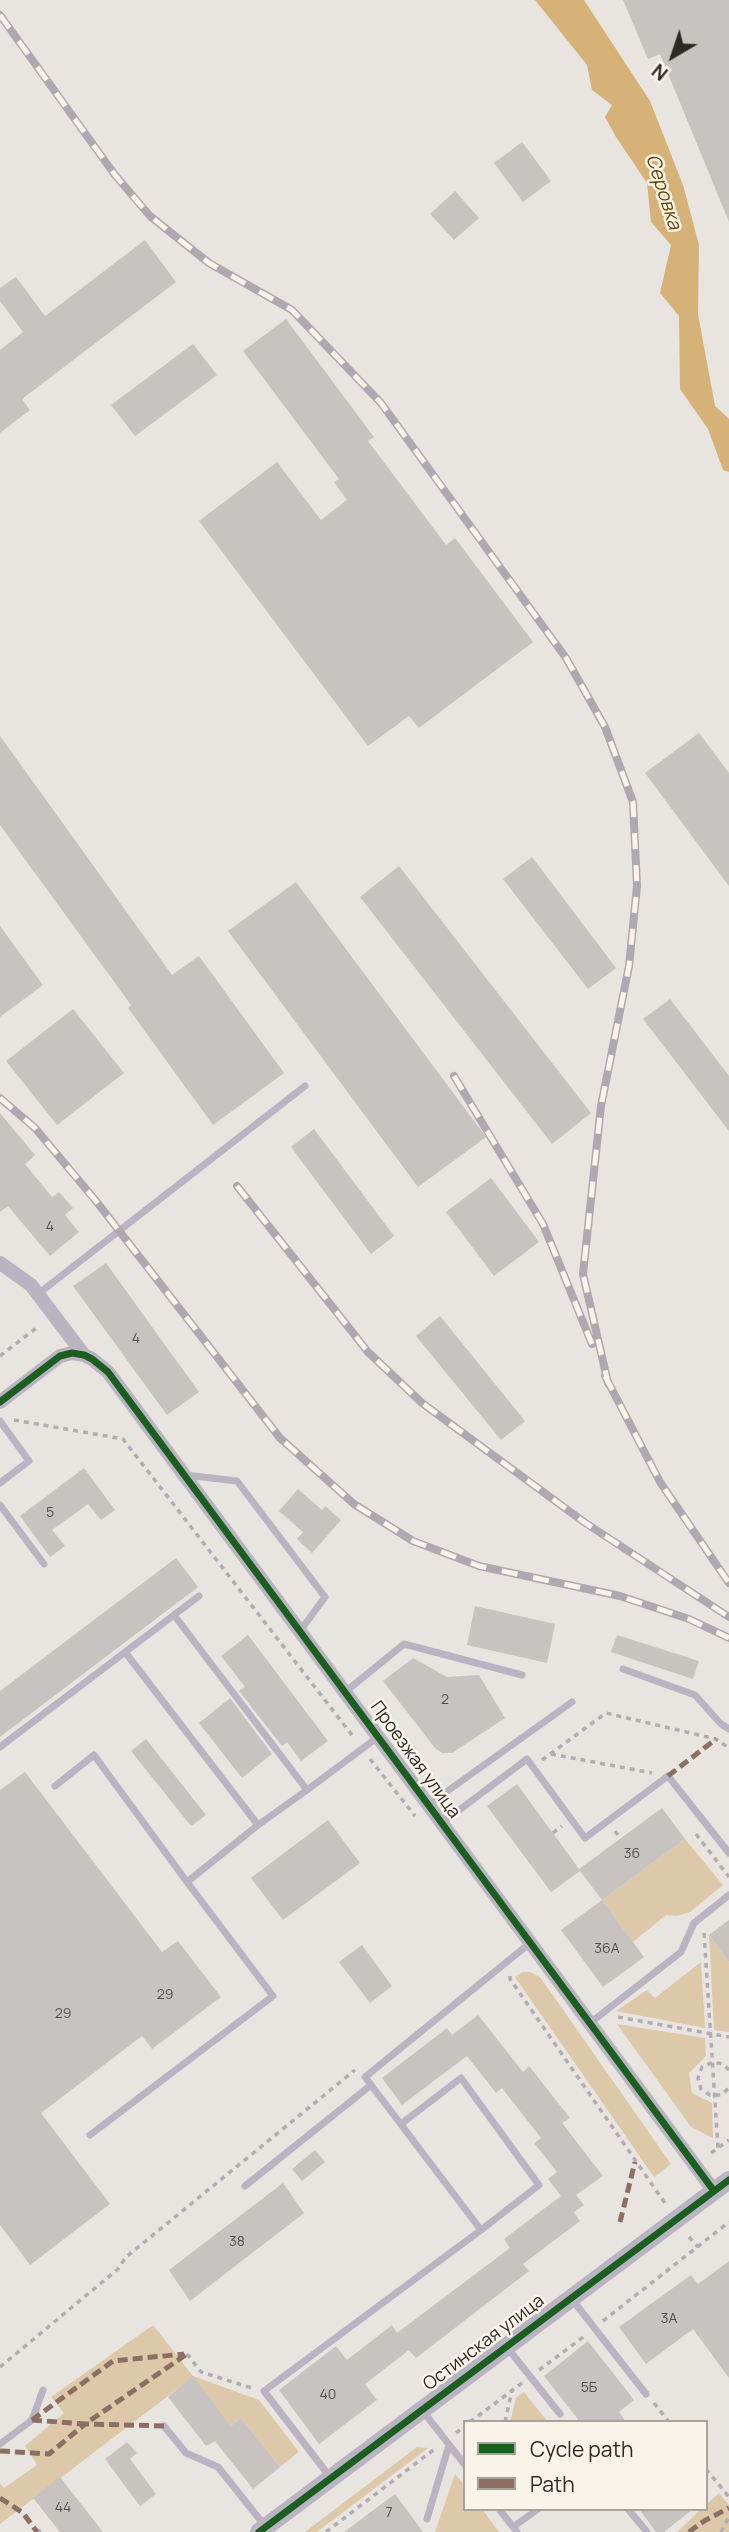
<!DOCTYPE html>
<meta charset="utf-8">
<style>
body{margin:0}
#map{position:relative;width:729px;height:2532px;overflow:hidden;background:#e8e5e0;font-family:Manrope,sans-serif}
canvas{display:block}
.legend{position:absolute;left:463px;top:2420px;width:245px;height:91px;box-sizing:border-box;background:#faf3e9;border:2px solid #a8a29b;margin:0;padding:9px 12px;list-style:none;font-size:21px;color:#2c2925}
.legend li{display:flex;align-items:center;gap:14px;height:35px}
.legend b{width:35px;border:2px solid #a8a29b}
.north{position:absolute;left:638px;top:21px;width:70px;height:70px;-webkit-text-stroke:5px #faf3e9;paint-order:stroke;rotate:219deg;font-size:19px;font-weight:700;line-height:28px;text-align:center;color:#2c2925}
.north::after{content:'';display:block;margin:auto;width:24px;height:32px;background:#2c2925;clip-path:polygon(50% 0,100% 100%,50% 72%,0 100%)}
</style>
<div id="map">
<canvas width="729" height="2532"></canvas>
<ul class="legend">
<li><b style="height:9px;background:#1b5e20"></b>Cycle path</li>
<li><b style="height:9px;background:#8d6e63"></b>Path</li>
</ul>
<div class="north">N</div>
</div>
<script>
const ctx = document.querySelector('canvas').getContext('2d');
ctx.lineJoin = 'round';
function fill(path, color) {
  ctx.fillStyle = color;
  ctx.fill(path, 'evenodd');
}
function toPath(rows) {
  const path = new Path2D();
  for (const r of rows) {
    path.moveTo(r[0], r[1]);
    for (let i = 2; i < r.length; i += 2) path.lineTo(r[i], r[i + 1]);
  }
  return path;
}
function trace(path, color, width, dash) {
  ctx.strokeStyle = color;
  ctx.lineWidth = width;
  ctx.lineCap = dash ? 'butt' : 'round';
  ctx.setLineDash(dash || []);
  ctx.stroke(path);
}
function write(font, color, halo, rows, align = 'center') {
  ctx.font = font + ' Manrope,sans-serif';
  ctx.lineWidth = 5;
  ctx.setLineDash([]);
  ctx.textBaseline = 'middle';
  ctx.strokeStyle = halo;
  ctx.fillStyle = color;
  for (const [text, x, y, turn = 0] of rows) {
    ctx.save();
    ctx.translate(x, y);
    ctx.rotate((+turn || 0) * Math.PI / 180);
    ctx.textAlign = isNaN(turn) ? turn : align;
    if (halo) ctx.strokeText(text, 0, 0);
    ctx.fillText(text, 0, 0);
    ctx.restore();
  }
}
const green = toPath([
 [685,1839,723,1885,690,1912,677,1916,666,1915,633,1942,602,1900],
 [709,1935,729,1962,729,2032,714,2030],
 [701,1962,705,2028,616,2011,647,1990,655,1998],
 [522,1972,530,1972,540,1977,671,2164,654,2177,515,1977],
 [617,2024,705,2038,706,2056,689,2073,692,2093,712,2103,713,2138,691,2127],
 [153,2325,193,2376,259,2400,299,2452,280,2467,241,2418,231,2426,193,2377,0,2524,0,2484,4,2488,37,2465,25,2446,64,2413,51,2397],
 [524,2392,548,2422,510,2422,516,2398],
 [417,2447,428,2448,317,2532,305,2532],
 [455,2474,465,2486,465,2509,482,2509,499,2532,435,2532],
 [719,2493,729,2505,729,2532,677,2532,701,2509,706,2509,706,2505]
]);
const water = toPath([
 [535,0,584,0,650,101,683,185,699,245,698,314,715,406,729,419,729,472,723,470,708,429,680,389,679,316,660,293,671,245,651,222,647,183,616,137,605,117,612,105,592,90,587,65]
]);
const building = toPath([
 [623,0,729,0,729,222,660,54,648,59],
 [522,142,551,181,523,202,494,163],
 [455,191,479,218,454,240,430,214],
 [145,240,176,282,22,399,30,410,0,433,0,350,23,332,0,301,0,288,16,277,45,316],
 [286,319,374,437,368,441,446,545,455,538,533,642,419,728,409,716,368,746,199,521,277,462,321,520,347,500,334,482,339,479,243,351],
 [193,344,217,375,135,436,111,405],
 [699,733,729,773,729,886,645,773],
 [0,736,172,975,199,956,284,1073,213,1125,128,1008,131,1005,0,825],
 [532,857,616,968,588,989,503,879],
 [399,866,591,1113,552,1144,360,897],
 [296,882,486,1137,418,1187,228,931],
 [0,926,43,985,0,1017],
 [670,999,729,1076,729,1131,643,1019],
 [73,1009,124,1073,57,1125,6,1061],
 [0,1113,35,1155,25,1164,52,1197,59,1192,73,1208,65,1215,79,1232,50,1256,8,1206,0,1212],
 [314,1129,394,1236,371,1254,291,1147],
 [491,1178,539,1242,494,1276,446,1212],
 [106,1263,199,1392,167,1415,73,1286],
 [440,1316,525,1421,501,1440,416,1336],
 [84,1468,115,1510,101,1520,88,1504,52,1530,65,1546,50,1557,20,1516],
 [298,1489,322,1510,325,1506,341,1520,312,1553,297,1539,303,1532,279,1511],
 [176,1558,198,1587,0,1737,0,1691],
 [475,1606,555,1624,547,1663,467,1645],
 [248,1635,328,1741,301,1761,287,1742,282,1746,239,1691,245,1687,221,1656],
 [617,1635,699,1661,693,1679,611,1652],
 [413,1658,447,1677,479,1675,505,1718,452,1753,442,1753,435,1748,383,1681],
 [230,1698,272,1754,242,1778,199,1723],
 [146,1739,206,1815,191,1826,131,1751],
 [25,1772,162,1952,178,1941,221,1997,152,2049,142,2036,41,2113,110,2204,30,2265,0,2225,0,1790],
 [517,1784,579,1869,662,1808,685,1839,602,1900,580,1871,551,1892,487,1806],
 [328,1820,360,1863,283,1920,251,1878],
 [602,1900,644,1957,603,1987,561,1930],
 [729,1920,729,1962,709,1935],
 [362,1945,392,1986,370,2003,339,1962],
 [478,2015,523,2072,529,2066,570,2118,562,2123,603,2176,576,2195,584,2205,574,2212,580,2221,523,2264,529,2271,416,2358,409,2350,365,2384,377,2400,319,2444,279,2390,336,2346,347,2360,392,2325,397,2333,510,2248,504,2239,561,2196,548,2179,557,2172,534,2143,541,2138,502,2088,496,2093,467,2056,402,2105,382,2078,447,2028,452,2035],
 [315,2150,325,2162,302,2181,292,2169],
 [283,2183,304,2213,190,2301,169,2270],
 [729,2261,729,2378,693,2329,646,2364,619,2327,691,2275,698,2284],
 [588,2341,634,2400,619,2412,626,2422,580,2422,544,2376],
 [193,2376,231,2426,241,2418,280,2467,253,2489,215,2441,206,2446,168,2397],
 [127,2442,137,2453,130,2459,156,2494,140,2506,105,2459],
 [60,2477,103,2532,60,2532,33,2498],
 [395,2494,423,2532,344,2532],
 [639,2509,693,2509,664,2532,656,2532]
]);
const path = toPath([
 [0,1356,39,1326],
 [14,1420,123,1439,355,1739],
 [551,1754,652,1773],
 [370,1759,415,1816],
 [542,1760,606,1713,716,1739,729,1748],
 [615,1831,620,1838],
 [553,1833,562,1826],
 [696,1834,729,1877],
 [704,1933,718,2148],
 [510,1976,510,1979,667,2206],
 [618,2017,729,2037],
 [729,2070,723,2064,713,2062,702,2067,698,2078,701,2089,710,2095,721,2095,729,2088],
 [711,2153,729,2140],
 [689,2237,698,2247],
 [603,2321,729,2222],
 [187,2354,201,2372,255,2389],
 [0,2367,118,2269,126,2257,355,2070],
 [539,2370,586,2335],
 [654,2403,669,2422],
 [470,2422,522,2383],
 [505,2422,512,2390],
 [456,2433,465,2426],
 [706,2469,729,2497],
 [326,2532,436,2448],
 [721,2532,729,2517]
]);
const service = toPath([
 [38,1294,305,1086],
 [0,1421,29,1461,0,1483],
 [185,1475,237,1481,325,1597,300,1631],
 [0,1505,44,1564],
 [174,1615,307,1790,378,1737],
 [125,1652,258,1825,307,1790],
 [623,1669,695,1695,721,1724,729,1729],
 [345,1692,404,1644,522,1675],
 [0,1747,199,1596],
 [55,1786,94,1755,187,1882],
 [428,1805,572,1702],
 [442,1823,527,1759,585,1838,668,1776,729,1853],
 [590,2023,681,1952,694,1923,729,1895],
 [401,2124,461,2078,539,2185,481,2230],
 [90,2135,273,1996,187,1882,258,1825],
 [245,2186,371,2085],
 [571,2298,646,2394],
 [506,2346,560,2414],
 [422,2410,465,2465],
 [164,2426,186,2453,218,2467,265,2526],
 [0,2444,32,2420,43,2390],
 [330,2477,264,2391,481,2230,365,2077,530,1943],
 [499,2509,517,2532],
 [628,2509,647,2532],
 [427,2519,449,2445],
 [513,2527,538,2509],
 [37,2532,38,2532]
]);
const minor = toPath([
 [0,1263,31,1285,84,1355],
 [0,1402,60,1356,72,1353,84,1355,92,1359,108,1372,714,2191]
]);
const tertiary = toPath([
 [259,2532,729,2180]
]);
const rail = toPath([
 [0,15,115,175,150,216,209,263,292,310,381,403,566,658,605,727,633,802,637,886,629,966,601,1106,583,1274,608,1383],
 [454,1076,543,1224,592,1344],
 [0,1098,35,1128,96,1201,280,1438,354,1504,413,1541,479,1566,620,1596,689,1619,729,1638],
 [237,1186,368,1352,422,1403,584,1522,729,1617],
 [605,1376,660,1482,729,1583]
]);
const quiet = toPath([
 [668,1776,716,1739],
 [620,2222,635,2162],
 [32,2420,85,2424,187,2354],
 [32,2420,113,2361,184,2354],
 [0,2451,49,2454,85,2424,164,2426],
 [0,2498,23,2513,37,2532],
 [689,2532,704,2521,729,2508]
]);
const cycleway = toPath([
 [0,1402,60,1356,72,1353,84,1355,92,1359,108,1372,714,2191],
 [259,2532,729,2180]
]);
const numberNames = [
 ["4",50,1227],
 ["4",136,1339],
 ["5",50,1513],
 ["2",445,1700],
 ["36",632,1854],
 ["36А",607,1949],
 ["29",165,1995],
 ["29",63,2014],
 ["38",237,2242],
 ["3А",669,2319],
 ["5Б",589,2388],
 ["40",328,2395],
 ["44",63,2508],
 ["7",389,2513]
];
const streetNames = [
 ["Проезжая улица",415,1760,54],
 ["Остинская улица",484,2343,-37]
];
const waterNames = [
 ["Серовка",663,192,72]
];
fill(green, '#ddc8aa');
fill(water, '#d6b278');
fill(building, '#c6c3c0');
trace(path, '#b2acb3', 3.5, [5, 5]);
trace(service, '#bab3c1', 7);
trace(minor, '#bab3c1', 14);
trace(tertiary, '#bab3c1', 18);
trace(rail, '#aea9b0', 8);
trace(rail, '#faf3e9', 5, [16]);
trace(quiet, '#8d6e63', 5, [10, 5]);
trace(cycleway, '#1b5e20', 7);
write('14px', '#52504c', null, numberNames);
write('18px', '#2c2925', '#faf3e9', streetNames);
write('italic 19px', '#674502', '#faf3e9', waterNames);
</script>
